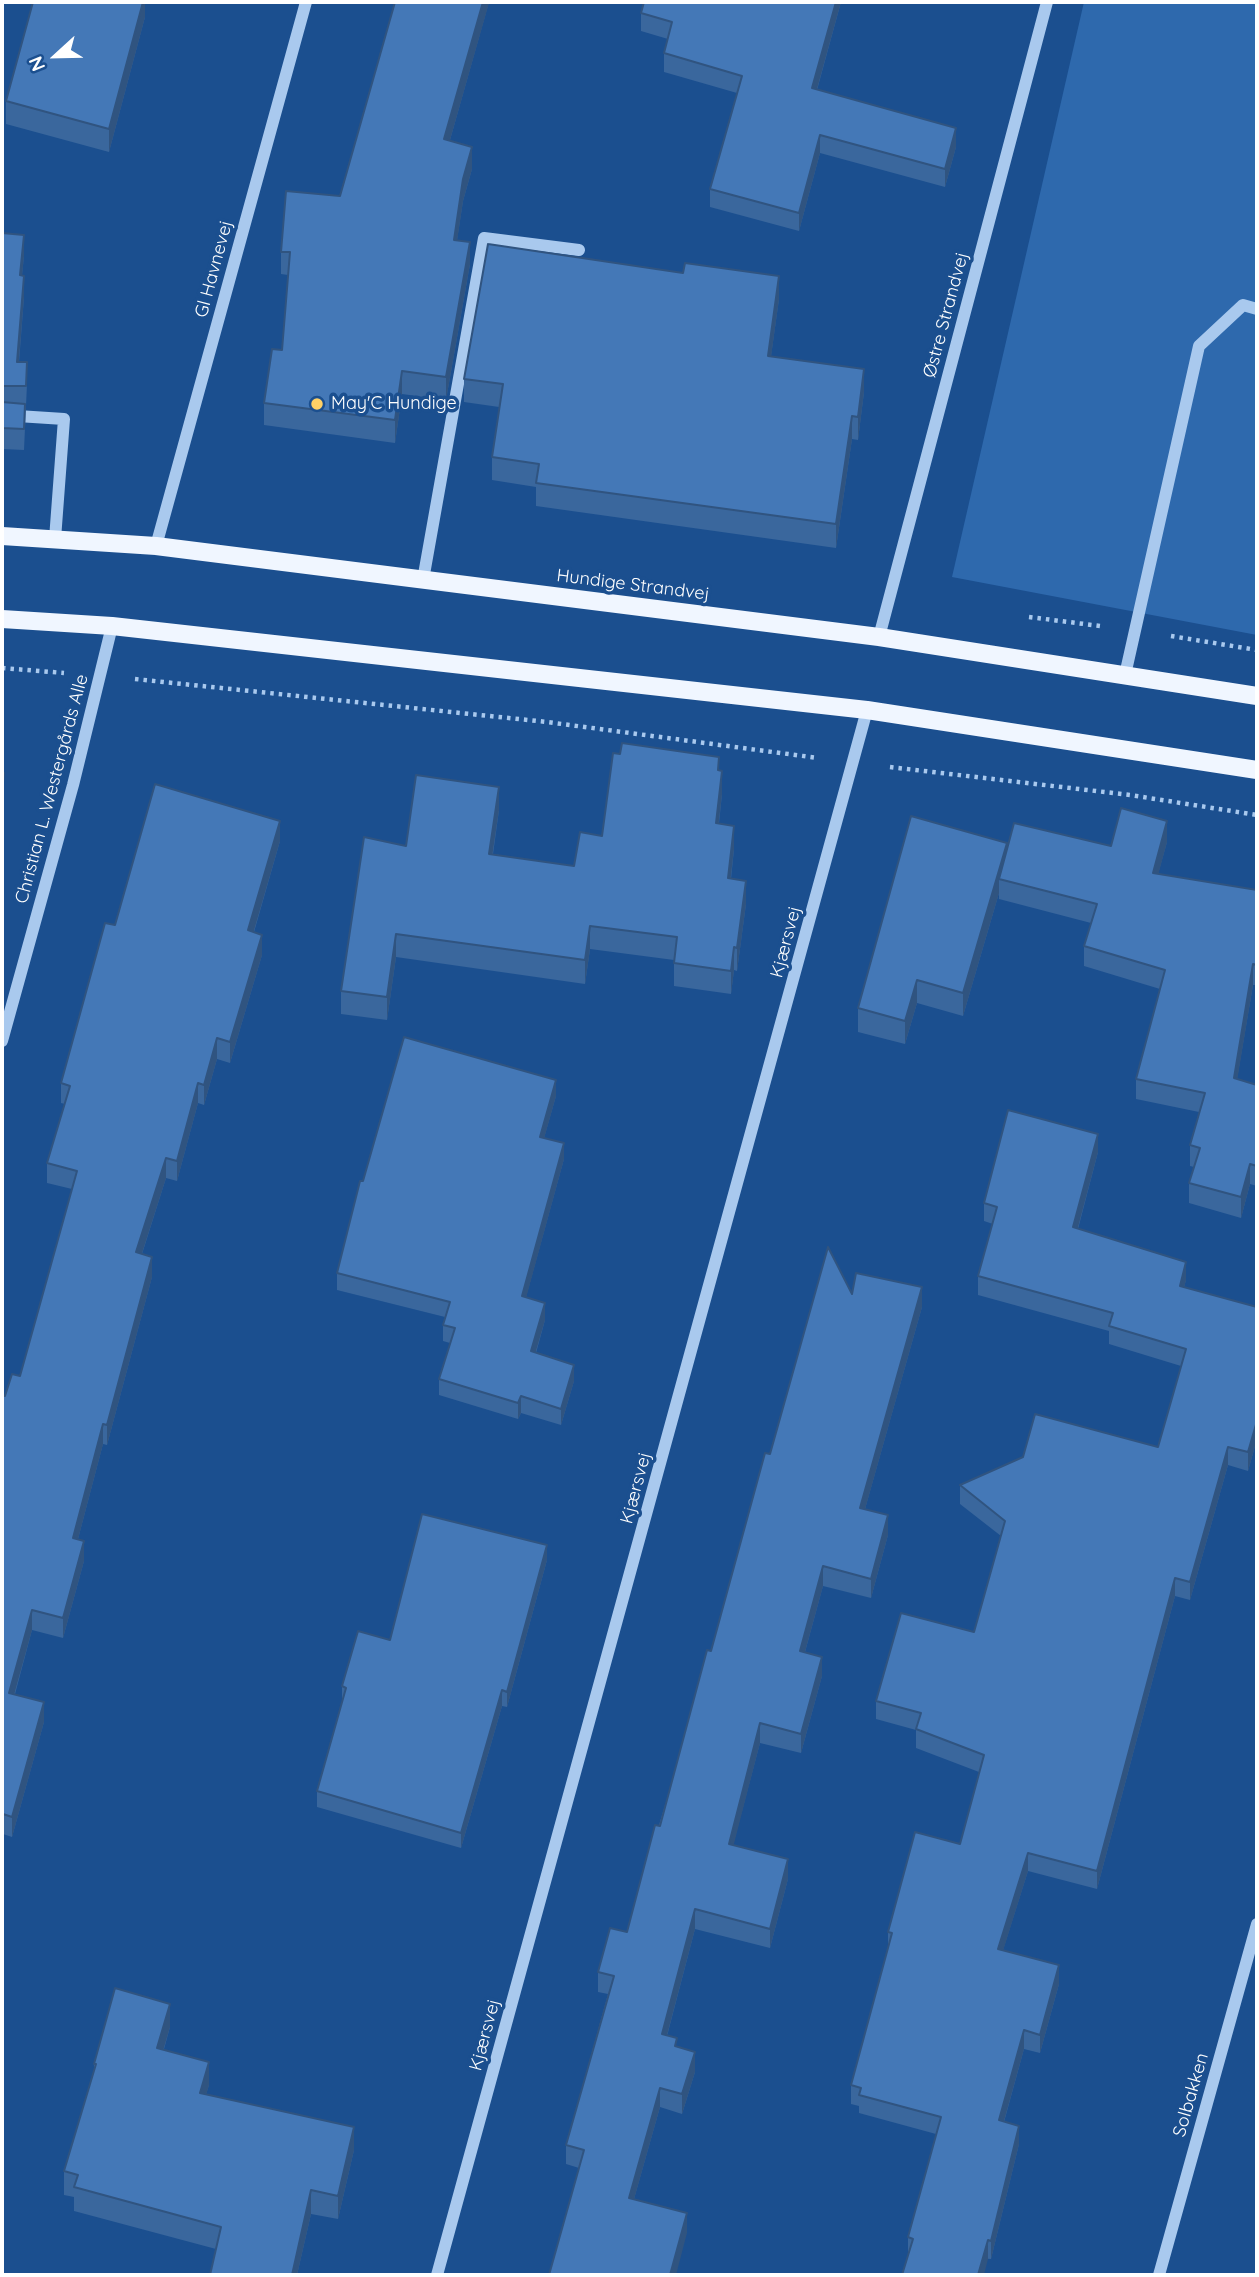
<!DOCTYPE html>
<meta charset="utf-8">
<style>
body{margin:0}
#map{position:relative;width:1259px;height:2277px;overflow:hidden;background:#1b4f8f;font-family:Quicksand,sans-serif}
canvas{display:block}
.frame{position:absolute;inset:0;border:4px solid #fff;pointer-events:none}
.north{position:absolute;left:21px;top:21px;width:70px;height:70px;-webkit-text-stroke:5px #1b4f8f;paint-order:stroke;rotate:248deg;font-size:19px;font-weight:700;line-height:28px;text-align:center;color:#fff}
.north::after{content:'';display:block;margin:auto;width:24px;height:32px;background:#fff;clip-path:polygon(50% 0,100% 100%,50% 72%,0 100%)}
</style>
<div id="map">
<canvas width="1259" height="2277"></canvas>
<div class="frame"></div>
<div class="north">N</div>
</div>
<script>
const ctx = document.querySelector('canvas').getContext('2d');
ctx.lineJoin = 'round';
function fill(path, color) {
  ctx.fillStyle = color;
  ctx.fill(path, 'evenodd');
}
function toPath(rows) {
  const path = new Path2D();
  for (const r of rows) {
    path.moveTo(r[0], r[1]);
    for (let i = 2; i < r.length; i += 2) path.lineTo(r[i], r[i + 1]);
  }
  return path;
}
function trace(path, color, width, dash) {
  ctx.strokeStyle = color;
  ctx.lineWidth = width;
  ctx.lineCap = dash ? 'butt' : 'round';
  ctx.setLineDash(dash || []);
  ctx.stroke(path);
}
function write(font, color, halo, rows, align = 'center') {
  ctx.font = font + ' Quicksand,sans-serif';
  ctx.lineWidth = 7;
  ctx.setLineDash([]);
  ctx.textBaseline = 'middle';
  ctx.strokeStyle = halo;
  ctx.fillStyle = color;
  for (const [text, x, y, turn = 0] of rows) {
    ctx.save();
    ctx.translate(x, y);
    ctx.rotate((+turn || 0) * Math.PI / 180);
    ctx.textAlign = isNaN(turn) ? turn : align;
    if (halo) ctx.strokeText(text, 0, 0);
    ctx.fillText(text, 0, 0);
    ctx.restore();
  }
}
const green = toPath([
 [1084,2,1257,2,1257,635,952,577]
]);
const path = toPath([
 [1029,617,1100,626],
 [1171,636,1257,650],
 [2,668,64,673],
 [135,679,547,722,818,758],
 [890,767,1130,795,1257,815]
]);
const minor = toPath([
 [2,415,64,419,55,539],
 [156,546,306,2],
 [423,580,484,238,579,250],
 [879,637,1047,2],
 [1125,675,1199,346,1243,305,1257,309],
 [2,1041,73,785,112,626],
 [437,2275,867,710],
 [1159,2275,1257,1924]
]);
const major = toPath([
 [2,536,156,546,879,637,1257,696],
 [2,619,112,626,867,710,1257,770]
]);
const wall = toPath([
 [145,2,145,17,109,152,6,124,6,101],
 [489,2,450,140,472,169,463,201,457,240,470,264,446,400,402,394,395,443,264,425,264,403,282,350,288,275,281,274,281,252,340,196],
 [644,2,841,2,817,90,956,147,945,187,820,153,799,231,710,207,710,189,737,93,664,72,664,53,668,39,641,31,641,13],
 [2,233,24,256,22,275,24,297,19,362,27,384,24,450,2,449],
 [779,299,771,356,864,392,858,440,852,439,836,548,536,506,536,487,492,480,492,457,499,407,464,402,464,379],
 [719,770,722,794,719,823,734,849,731,879,746,904,737,971,734,970,731,994,674,986,674,960,590,949,585,984,396,957,387,1020,341,1014,341,991,406,846,499,810,493,854,574,866,602,836],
 [280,841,254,932,262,955,230,1063,217,1059,204,1105,198,1103,177,1181,166,1178,142,1254,152,1277,107,1445,103,1444,78,1539,84,1561,63,1638,32,1630,15,1694,44,1722,12,1837,3,1834,2,1839,2,1395,5,1396,20,1376,72,1189,47,1183,47,1163,65,1104,61,1103,61,1083,115,925],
 [1167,842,1158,874,1257,890,1257,985,1253,985,1237,1079,1257,1085,1257,1186,1250,1184,1241,1218,1189,1203,1189,1183,1194,1167,1190,1166,1190,1145,1199,1112,1136,1099,1136,1079,1160,989,1084,966,1084,946,1091,923,999,899,999,893,963,1016,917,1003,905,1044,858,1032,858,1008,1007,850,1111,846],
 [556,1096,544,1138,564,1159,526,1297,545,1320,536,1353,574,1381,561,1425,521,1413,518,1419,439,1395,439,1379,450,1343,443,1341,443,1325,445,1317,337,1290,337,1273,363,1181],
 [1098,1152,1078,1229,1186,1280,1184,1287,1257,1307,1257,1439,1248,1471,1228,1465,1190,1600,1175,1596,1097,1889,1028,1871,1003,1950,1059,1984,1040,2053,1024,2049,1004,2122,1019,2144,991,2259,908,2253,908,2237,936,2134,859,2113,859,2106,851,2104,851,2085,888,1948,888,1932,960,1844,979,1772,916,1748,916,1730,876,1719,876,1701,974,1632,1001,1536,960,1504,960,1485,1158,1447,1181,1366,1109,1344,1109,1331,978,1295,978,1276,993,1224,984,1221,984,1203],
 [852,1294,922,1307,865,1509,888,1535,871,1598,823,1586,805,1652,822,1676,801,1753,760,1743,733,1845,788,1879,770,1948,695,1929,667,2036,677,2047,695,2072,682,2114,660,2107,634,2199,687,2233,579,2168,566,2164,566,2145,608,1994,598,1992,598,1972,627,1932,770,1454],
 [547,1560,507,1707,502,1706,461,1848,317,1807,317,1791,342,1702,342,1686,390,1640],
 [170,2027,164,2049,209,2085,206,2094,354,2150,338,2219,311,2214,297,2275,210,2275,216,2249,74,2211,74,2197,64,2195,64,2171,94,2070,94,2064]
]);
const shadedWall = toPath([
 [143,2,145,2,145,17,109,152,109,129],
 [483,2,489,2,489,3,444,161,444,139],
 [836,2,841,2,812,107,812,88],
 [956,128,956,147,945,187,945,169],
 [820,135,820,153,799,231,799,213],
 [472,147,472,169,463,201,454,262,454,240,463,179],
 [24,235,24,256,20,296,20,275],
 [470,242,470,264,446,400,446,377],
 [24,276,24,297,17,383,17,362],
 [779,276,779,299,768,379,768,356],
 [864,369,864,392,858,440,858,417],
 [402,371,402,394,395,443,395,420],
 [852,416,852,439,836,548,836,524],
 [722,771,722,794,716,846,716,823],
 [4,773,4,797,2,816,2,793],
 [499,787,499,810,489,877,489,854],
 [280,821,280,841,248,951,248,930],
 [1167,821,1167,842,1153,894,1153,873],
 [734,826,734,849,728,901,728,878],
 [1007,843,1007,866,999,879,999,893,963,1016,963,993],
 [746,881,746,904,737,971,737,948],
 [590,926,590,949,585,984,585,960],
 [396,934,396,957,387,1020,387,997],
 [262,935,262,955,230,1063,230,1042],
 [734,947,734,970,731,994,731,971],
 [1253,964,1253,985,1234,1099,1234,1078],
 [917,980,917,1003,905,1044,905,1021],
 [217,1038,217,1059,204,1105,204,1085],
 [556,1080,556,1096,540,1153,540,1137],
 [198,1083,198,1103,177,1181,177,1161],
 [1098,1134,1098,1152,1073,1246,1073,1227],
 [564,1143,564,1159,522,1313,522,1296],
 [166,1158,166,1178,136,1272,136,1252],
 [1250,1164,1250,1184,1241,1218,1241,1197],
 [152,1257,152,1277,107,1445,107,1425],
 [1186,1262,1186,1280,1180,1304,1180,1286],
 [922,1287,922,1307,860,1527,860,1508],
 [545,1303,545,1320,531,1368,531,1351],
 [574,1365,574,1381,561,1425,561,1409],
 [521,1396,521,1413,518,1419,518,1403],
 [1257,1421,1257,1439,1248,1471,1248,1452],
 [103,1424,103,1444,73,1558,73,1538],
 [1228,1447,1228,1465,1190,1600,1190,1582],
 [888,1515,888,1535,871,1598,871,1579],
 [84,1541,84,1561,63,1638,63,1618],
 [547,1545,547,1560,507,1707,507,1692],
 [823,1566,823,1586,800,1670,800,1651],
 [1175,1578,1175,1596,1097,1889,1097,1871],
 [32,1610,32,1630,9,1713,9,1693],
 [822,1657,822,1676,801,1753,801,1734],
 [502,1690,502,1706,461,1848,461,1833],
 [44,1702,44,1722,12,1837,12,1817],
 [760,1723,760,1743,729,1863,729,1844],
 [3,1814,3,1834,2,1839,2,1819],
 [1028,1853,1028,1871,998,1967,998,1949],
 [788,1859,788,1879,770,1948,770,1929],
 [695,1909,695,1929,662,2054,662,2034],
 [1059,1965,1059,1984,1040,2053,1040,2035],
 [170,2004,170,2027,157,2071,157,2048],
 [1024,2030,1024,2049,999,2139,999,2120],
 [695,2052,695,2072,682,2114,682,2094],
 [209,2062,209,2085,200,2116,200,2093],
 [660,2088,660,2107,629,2217,629,2198],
 [1019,2126,1019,2144,991,2259,991,2241],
 [354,2127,354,2150,338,2219,338,2196],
 [311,2190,311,2214,297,2275,292,2275],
 [687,2213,687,2233,676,2275,670,2275],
 [988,2240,988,2259,984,2275,978,2275]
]);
const building = toPath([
 [33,2,143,2,109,129,6,101,33,2],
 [395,2,483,2,444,139,472,147,463,179,454,240,470,242,446,377,402,371,395,420,264,403,272,349,282,350,290,252,281,252,286,191,340,196,395,2],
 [644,2,836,2,812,88,956,128,945,169,820,135,799,213,710,189,742,76,664,53,672,22,641,13,644,2],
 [2,233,24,235,20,275,24,276,17,362,27,362,26,386,2,386,2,233],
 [488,244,683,273,685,263,779,276,768,356,864,369,858,417,852,416,836,524,536,483,539,464,492,457,503,384,464,379,488,244],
 [2,402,25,404,24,429,2,428,2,402],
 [622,743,719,757,718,770,722,771,716,823,734,826,728,878,746,881,737,948,734,947,731,971,674,963,677,937,590,926,585,960,396,934,387,997,341,991,364,837,406,846,416,775,499,787,489,854,574,866,580,832,602,836,613,753,620,754,622,743],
 [2,773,4,773,2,793,2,773],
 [155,784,280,821,248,930,262,935,230,1042,217,1038,204,1085,198,1083,177,1161,166,1158,136,1252,152,1257,107,1425,103,1424,73,1538,84,1541,63,1618,32,1610,9,1693,44,1702,12,1817,3,1814,2,1819,2,1395,5,1396,12,1374,20,1376,77,1171,47,1163,70,1086,61,1083,105,923,115,925,155,784],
 [1121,808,1167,821,1153,873,1257,890,1257,965,1253,964,1234,1078,1257,1085,1257,1166,1250,1164,1241,1197,1189,1183,1200,1148,1190,1145,1205,1093,1136,1079,1165,970,1084,946,1097,904,999,879,1014,823,1111,846,1121,808],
 [911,816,1007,843,963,993,917,980,905,1021,858,1008,911,816],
 [404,1037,556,1080,540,1137,564,1143,522,1296,545,1303,531,1351,574,1365,561,1409,521,1396,518,1403,439,1379,455,1328,443,1325,450,1302,337,1273,360,1181,363,1181,404,1037],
 [1008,1110,1098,1134,1073,1227,1186,1262,1180,1286,1257,1307,1257,1421,1248,1452,1228,1447,1190,1582,1175,1578,1097,1871,1028,1853,998,1949,1059,1965,1040,2035,1024,2030,999,2120,1019,2126,991,2241,988,2240,978,2275,902,2275,913,2239,908,2237,941,2117,859,2095,861,2088,851,2085,892,1933,888,1932,915,1832,960,1844,984,1755,916,1729,921,1713,876,1701,901,1613,974,1632,1005,1521,960,1485,1023,1457,1035,1414,1158,1447,1186,1349,1109,1326,1113,1313,978,1276,997,1207,984,1203,1008,1110],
 [828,1247,852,1294,856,1273,922,1287,860,1508,888,1515,871,1579,823,1566,800,1651,822,1657,801,1734,760,1723,729,1844,788,1859,770,1929,695,1909,662,2034,677,2038,675,2046,695,2052,682,2094,660,2088,629,2198,687,2213,670,2275,549,2275,584,2150,566,2145,614,1976,598,1972,610,1928,627,1932,655,1825,660,1826,707,1650,711,1651,765,1453,770,1454,828,1247],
 [422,1514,547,1545,507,1692,502,1690,461,1833,317,1791,346,1688,342,1686,358,1631,390,1640,422,1514],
 [115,1988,170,2004,157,2048,209,2062,200,2093,354,2127,338,2196,311,2190,292,2275,210,2275,221,2227,74,2187,78,2175,64,2171,96,2064,94,2064,115,1988]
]);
const markers = [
 [317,404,7,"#ffd166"]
];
const streetNames = [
 ["Gl Havnevej",214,269,-75],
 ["Østre Strandvej",946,315,-75],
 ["Hundige Strandvej",633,585,7],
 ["Christian L. Westergårds Alle",52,789,-75],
 ["Kjærsvej",786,942,-75],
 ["Kjærsvej",636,1488,-75],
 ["Kjærsvej",485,2035,-75],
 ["Solbakken",1191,2095,-74]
];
const poiNames = [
 ["May'C Hundige",331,404]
];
fill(green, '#2e69ad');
trace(path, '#a9c9ee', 4.5, [3.5, 5]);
trace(minor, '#a9c9ee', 12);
trace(major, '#f0f6ff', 18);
fill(wall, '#3a679d');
fill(shadedWall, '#305480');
fill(building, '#4478b7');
trace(building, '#305480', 2);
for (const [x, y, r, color] of markers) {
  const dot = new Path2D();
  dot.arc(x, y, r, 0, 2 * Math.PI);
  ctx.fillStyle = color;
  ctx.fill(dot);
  trace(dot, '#1b4f8f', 2.5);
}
write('18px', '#fff', '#1b4f8f', streetNames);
write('18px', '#fff', '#1b4f8f', poiNames, 'left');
</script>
